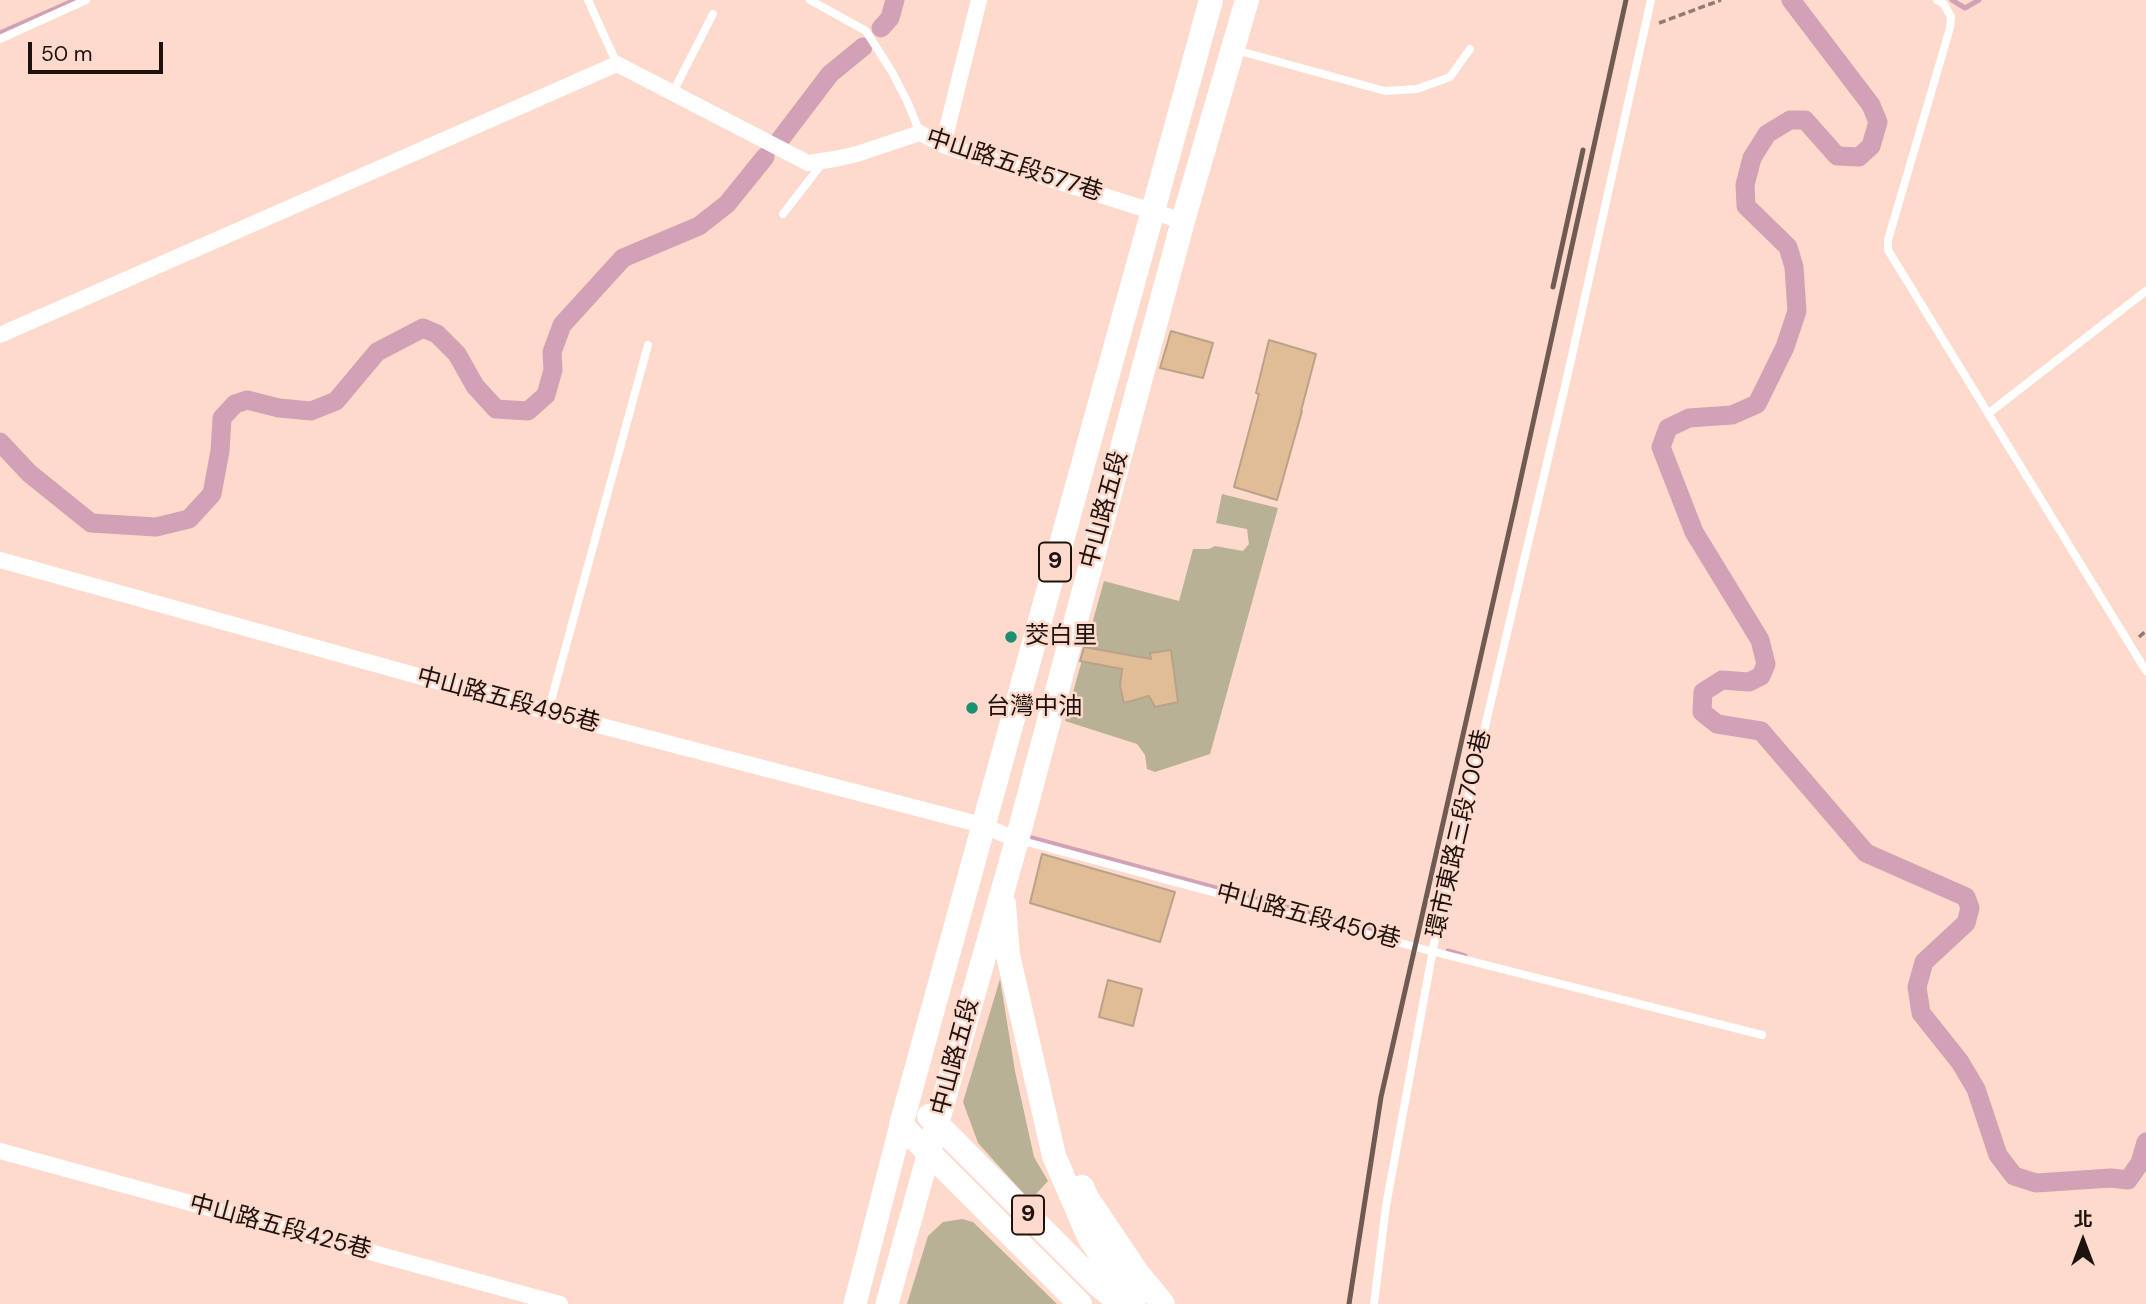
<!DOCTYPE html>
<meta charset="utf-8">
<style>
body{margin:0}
#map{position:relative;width:2146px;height:1304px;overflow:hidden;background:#fddacc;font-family:"DM Sans","Noto Sans TC",sans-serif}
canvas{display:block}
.north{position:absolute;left:2048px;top:1206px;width:70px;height:70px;-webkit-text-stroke:5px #fddacc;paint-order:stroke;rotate:0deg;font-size:19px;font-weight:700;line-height:28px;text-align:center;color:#1e120e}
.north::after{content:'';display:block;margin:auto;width:24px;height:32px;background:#1e120e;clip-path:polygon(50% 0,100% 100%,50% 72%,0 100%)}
.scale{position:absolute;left:28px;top:42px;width:135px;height:32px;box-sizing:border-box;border:4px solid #1e120e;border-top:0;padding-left:9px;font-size:21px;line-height:24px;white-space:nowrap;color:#1e120e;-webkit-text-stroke:5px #fddacc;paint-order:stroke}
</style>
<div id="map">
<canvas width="2146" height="1304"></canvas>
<div class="north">北</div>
<div class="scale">50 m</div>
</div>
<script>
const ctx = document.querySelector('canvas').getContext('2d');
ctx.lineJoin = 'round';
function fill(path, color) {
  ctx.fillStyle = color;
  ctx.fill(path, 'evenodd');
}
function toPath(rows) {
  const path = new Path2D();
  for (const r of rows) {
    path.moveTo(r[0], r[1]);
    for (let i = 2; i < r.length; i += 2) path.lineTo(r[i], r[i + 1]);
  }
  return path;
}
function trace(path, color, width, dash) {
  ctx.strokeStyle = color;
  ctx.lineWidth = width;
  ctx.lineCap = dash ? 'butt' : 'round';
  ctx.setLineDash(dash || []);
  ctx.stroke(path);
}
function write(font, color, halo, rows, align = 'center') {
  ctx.font = font + ' "DM Sans","Noto Sans TC",sans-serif';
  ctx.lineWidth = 5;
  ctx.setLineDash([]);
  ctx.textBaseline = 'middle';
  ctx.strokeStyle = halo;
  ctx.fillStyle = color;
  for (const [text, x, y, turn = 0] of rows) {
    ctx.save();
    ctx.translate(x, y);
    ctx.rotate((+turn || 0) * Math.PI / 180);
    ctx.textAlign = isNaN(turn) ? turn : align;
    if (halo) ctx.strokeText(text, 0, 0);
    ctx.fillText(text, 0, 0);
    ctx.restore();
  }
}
const green = toPath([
 [1222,494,1278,508,1210,754,1155,772,1147,769,1145,755,1137,744,1065,721,1104,581,1179,601,1193,549,1209,549,1215,546,1243,551,1249,544,1247,529,1216,523],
 [1000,979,1015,1071,1034,1157,1048,1181,1036,1194,1024,1194,978,1143,963,1102],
 [962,1219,973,1222,1057,1304,907,1304,928,1236,943,1222]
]);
const stream = toPath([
 [1952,0,1965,8,1979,0],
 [0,33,75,0],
 [1028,837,1396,937],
 [1448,951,1465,956]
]);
const canal = toPath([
 [1791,0,1871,105,1878,122,1871,146,1859,157,1837,156,1805,120,1790,120,1767,134,1752,158,1745,185,1746,206,1788,247,1794,267,1797,311,1785,347,1757,404,1732,415,1689,418,1668,428,1661,447,1694,532,1760,640,1766,664,1761,676,1749,682,1722,680,1703,692,1702,712,1717,724,1761,731,1866,853,1966,897,1970,908,1966,923,1924,962,1917,987,1921,1013,1960,1062,1976,1089,1998,1155,2014,1176,2036,1183,2111,1178,2128,1180,2140,1163,2146,1142],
 [881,28,890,18,895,0],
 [776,145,830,74,863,47],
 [0,442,29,473,91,523,156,527,189,519,212,494,220,451,222,418,235,404,247,400,279,408,311,411,336,401,377,352,423,328,437,334,457,354,475,386,496,409,528,411,546,395,553,370,552,352,562,325,623,258,699,226,727,204,765,157]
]);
const building = toPath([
 [1171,331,1213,343,1203,378,1160,368,1171,331],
 [1269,340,1316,354,1301,411,1302,411,1277,500,1234,487,1259,394,1256,393,1269,340],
 [1084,647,1151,659,1150,653,1171,650,1178,702,1155,707,1149,696,1124,703,1120,686,1122,669,1080,661,1084,647],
 [1042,854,1175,892,1160,942,1030,903,1042,854],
 [1108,980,1142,989,1133,1026,1099,1017,1108,980]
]);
const path = toPath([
 [1659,23,1721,0],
 [2139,637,2146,631]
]);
const lane = toPath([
 [588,0,617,64],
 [810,0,866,31,892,72,908,103,920,133],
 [1937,0,1944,4,1951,17,1950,28,1888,240,1888,250,2146,671],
 [0,39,86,0],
 [1236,50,1385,91,1417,89,1450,77,1470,49],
 [673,92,713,14],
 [783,214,824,161],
 [1989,413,2146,291],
 [548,712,648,345],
 [1019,840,1423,949,1762,1035],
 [1374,1304,1386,1206,1434,944,1569,369,1651,0]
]);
const street = toPath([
 [943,145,979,0],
 [0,335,617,64,808,163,835,159,857,154,920,133,943,145,1183,221],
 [0,560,548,712,982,825,1017,840],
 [0,1151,560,1304]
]);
const secondary = toPath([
 [855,1304,901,1125],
 [887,1304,929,1152]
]);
const primary = toPath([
 [1004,904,1008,955,1054,1156,1089,1237,1134,1304],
 [929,1116,1096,1283,1121,1304],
 [929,1152,1017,840,1183,221,1247,0],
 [1082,1187,1087,1198,1136,1271,1163,1304],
 [1080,1304,901,1125,1211,0]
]);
const rail = toPath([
 [1553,287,1583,150],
 [1349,1304,1381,1097,1515,505,1626,0]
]);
const markers = [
 [1011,637,7,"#1b8f71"],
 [972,708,7,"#1b8f71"]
];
const shields = [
 [1055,562,32],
 [1028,1215,32]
];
const shieldNames = [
 ["9",1055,562],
 ["9",1028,1215]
];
const streetNames = [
 ["中山路五段577巷",1014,166,18],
 ["中山路五段",1105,510,-75],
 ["中山路五段495巷",508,701,15],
 ["環市東路三段700巷",1460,834,-77],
 ["中山路五段450巷",1308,917,15],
 ["中山路五段",956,1057,-75],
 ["中山路五段425巷",280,1228,15]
];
const poiNames = [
 ["茭白里",1025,637],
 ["台灣中油",986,708]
];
fill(green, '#b9b195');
trace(stream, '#d2a1b6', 5);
trace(canal, '#d2a1b6', 19);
fill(building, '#e0bd97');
trace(building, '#b9a28a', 2);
trace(path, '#927a71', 3.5, [7, 3.5]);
trace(lane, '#fff', 8);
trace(street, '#fff', 16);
trace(secondary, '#fff', 23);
trace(primary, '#fff', 24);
trace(rail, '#6f5b53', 5);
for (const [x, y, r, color] of markers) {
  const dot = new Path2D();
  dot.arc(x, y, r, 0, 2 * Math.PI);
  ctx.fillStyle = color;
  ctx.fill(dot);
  trace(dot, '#fddacc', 2.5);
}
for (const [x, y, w] of shields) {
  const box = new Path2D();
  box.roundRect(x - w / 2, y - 19.5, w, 39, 5);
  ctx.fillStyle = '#fddacc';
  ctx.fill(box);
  trace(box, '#1e120e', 2);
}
write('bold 23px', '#1e120e', null, shieldNames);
write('24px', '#1e120e', '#fddacc', streetNames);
write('24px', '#1e120e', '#fddacc', poiNames, 'left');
</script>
